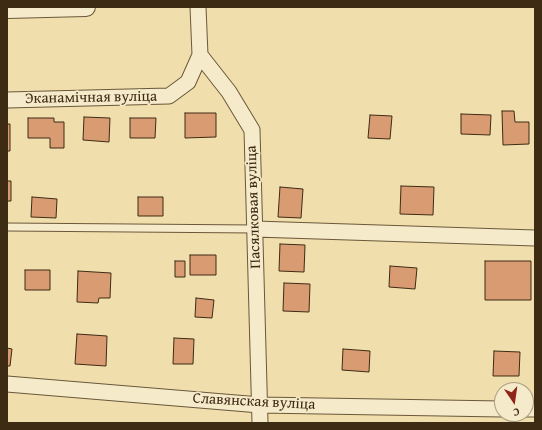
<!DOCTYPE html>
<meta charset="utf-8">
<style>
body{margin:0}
#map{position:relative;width:542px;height:430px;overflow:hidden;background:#f0deac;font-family:"Gentium Book Plus",serif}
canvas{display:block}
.frame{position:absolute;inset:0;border:8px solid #3e2b14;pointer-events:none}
.north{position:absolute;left:494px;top:382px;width:40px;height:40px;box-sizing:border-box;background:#f5eac9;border:1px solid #ac9e81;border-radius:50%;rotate:167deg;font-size:11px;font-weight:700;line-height:16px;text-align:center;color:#3e2b14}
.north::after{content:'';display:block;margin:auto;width:14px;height:18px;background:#8f2418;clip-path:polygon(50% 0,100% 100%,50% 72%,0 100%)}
</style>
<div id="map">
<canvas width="542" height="430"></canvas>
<div class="frame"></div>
<div class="north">С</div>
</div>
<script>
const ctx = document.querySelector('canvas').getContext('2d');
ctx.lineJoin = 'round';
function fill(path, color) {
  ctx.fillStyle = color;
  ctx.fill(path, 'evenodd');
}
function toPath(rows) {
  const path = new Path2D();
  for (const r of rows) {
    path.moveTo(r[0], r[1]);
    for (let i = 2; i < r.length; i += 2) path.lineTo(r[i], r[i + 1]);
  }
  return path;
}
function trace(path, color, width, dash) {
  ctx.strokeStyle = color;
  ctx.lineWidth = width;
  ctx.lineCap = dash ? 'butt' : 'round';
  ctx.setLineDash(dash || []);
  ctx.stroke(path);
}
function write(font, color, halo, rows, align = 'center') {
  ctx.font = font + ' "Gentium Book Plus",serif';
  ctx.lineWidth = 3.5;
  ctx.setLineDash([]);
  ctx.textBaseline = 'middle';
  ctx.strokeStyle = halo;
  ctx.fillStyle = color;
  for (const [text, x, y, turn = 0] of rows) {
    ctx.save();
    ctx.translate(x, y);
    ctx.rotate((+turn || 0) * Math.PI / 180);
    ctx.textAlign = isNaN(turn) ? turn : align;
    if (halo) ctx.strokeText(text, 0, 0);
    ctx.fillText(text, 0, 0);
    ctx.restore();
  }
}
const building = toPath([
 [502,111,514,111,515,122,529,122,529,144,503,145,502,111],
 [185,113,216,113,216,137,185,138,185,113],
 [461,114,491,115,490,135,461,134,461,114],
 [370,115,392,116,390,139,368,138,370,115],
 [84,117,110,118,109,142,83,140,84,117],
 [28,118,54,118,54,122,64,122,64,148,50,148,50,138,28,138,28,118],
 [130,118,156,118,155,138,130,138,130,118],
 [7,124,10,124,10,151,7,151,7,124],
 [7,181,11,181,11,201,7,201,7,181],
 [401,186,434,187,433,215,400,214,401,186],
 [280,187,303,189,301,218,278,217,280,187],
 [32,197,57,199,56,218,31,217,32,197],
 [138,197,163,197,163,216,138,216,138,197],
 [280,244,305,245,304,272,279,271,280,244],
 [190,255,216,255,216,275,190,275,190,255],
 [175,261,185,261,185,277,175,277,175,261],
 [485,261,531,261,531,300,485,300,485,261],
 [390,266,417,268,415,289,389,287,390,266],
 [25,270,50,270,50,290,25,290,25,270],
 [78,271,111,273,110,298,99,298,98,303,77,302,78,271],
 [284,283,310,284,309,312,283,311,284,283],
 [196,298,214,300,212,318,195,317,196,298],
 [77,334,107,336,106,366,75,364,77,334],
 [174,338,194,339,193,364,173,364,174,338],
 [7,348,12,349,10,366,7,366,7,348],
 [343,349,370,351,369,372,342,370,343,349],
 [494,351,520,352,519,376,493,376,494,351]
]);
const service = toPath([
 [7,227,255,229]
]);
const minor = toPath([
 [198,7,200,55,229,92,252,130,260,423],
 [7,100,169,96,188,82,200,55],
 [255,229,535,238],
 [7,384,260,405,502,409],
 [526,409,535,409]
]);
const tertiary = toPath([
 [7,9,86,7]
]);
const streetNames = [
 ["Эканамічная вуліца",91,98,-1],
 ["Пасялковая вуліца",254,207,-92],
 ["Славянская вуліца",254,402,3]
];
fill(building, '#d89b72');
trace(building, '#3e2b14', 1);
trace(service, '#6a583a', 9);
trace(minor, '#6a583a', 17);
trace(tertiary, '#6a583a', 20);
trace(service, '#f5eac9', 7);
trace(minor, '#f5eac9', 15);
trace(tertiary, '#f5eac9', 18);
write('15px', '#3e2b14', '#f5eac9', streetNames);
</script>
